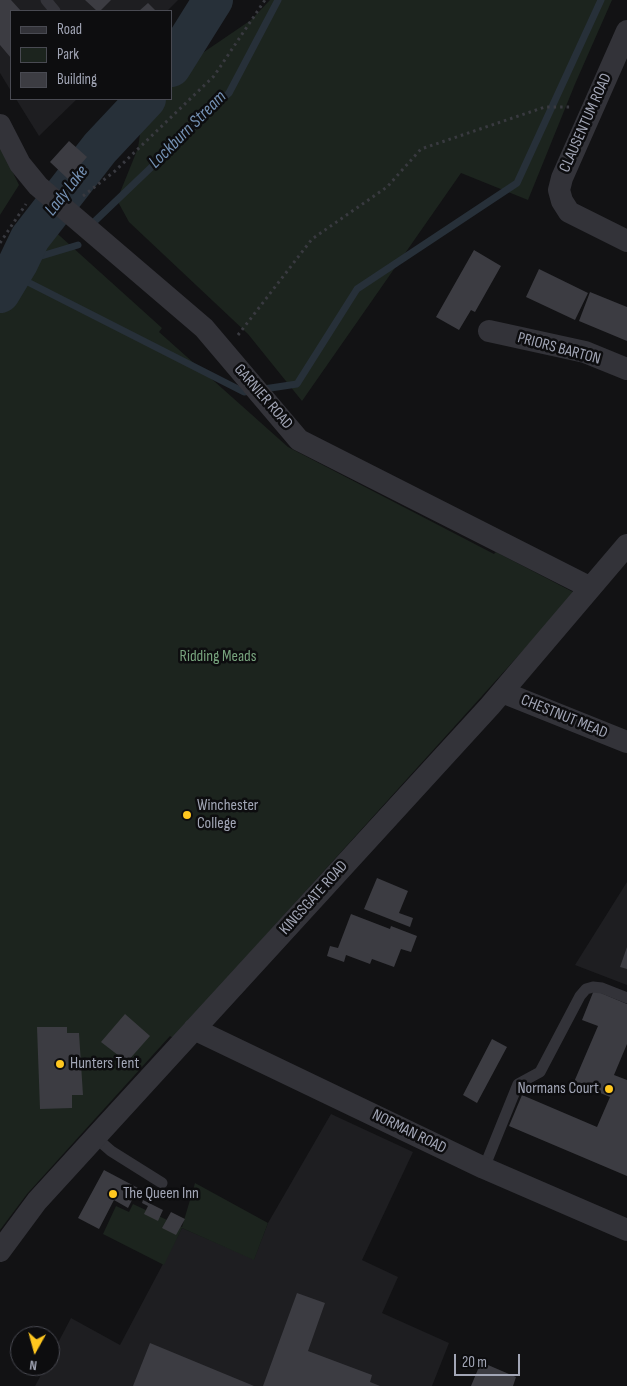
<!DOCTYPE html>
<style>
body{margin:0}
#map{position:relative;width:627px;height:1386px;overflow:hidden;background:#121214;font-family:"Sofia Sans Condensed",sans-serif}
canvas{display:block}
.legend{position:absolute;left:10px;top:10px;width:162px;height:90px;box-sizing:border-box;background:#0d0d0f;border:1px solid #494a52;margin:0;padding:6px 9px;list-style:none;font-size:15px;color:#a2a6b6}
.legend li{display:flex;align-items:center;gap:10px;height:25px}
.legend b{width:25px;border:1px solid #494a52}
.north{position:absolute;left:10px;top:1326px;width:50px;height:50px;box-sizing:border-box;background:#0d0d0f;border:1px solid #494a52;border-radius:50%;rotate:187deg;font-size:14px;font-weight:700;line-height:20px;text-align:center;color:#a2a6b6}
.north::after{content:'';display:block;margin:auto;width:18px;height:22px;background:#ffc71f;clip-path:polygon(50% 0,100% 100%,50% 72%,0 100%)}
.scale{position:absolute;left:454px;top:1354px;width:66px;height:22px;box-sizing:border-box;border:2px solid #a2a6b6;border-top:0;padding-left:6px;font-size:15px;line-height:18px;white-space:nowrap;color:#a2a6b6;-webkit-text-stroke:4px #0d0d0f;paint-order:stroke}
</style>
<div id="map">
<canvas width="627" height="1386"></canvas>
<ul class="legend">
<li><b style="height:6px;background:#333339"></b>Road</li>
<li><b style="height:14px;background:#1c241e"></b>Park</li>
<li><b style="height:14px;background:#3c3c42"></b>Building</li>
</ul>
<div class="north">N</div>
<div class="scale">20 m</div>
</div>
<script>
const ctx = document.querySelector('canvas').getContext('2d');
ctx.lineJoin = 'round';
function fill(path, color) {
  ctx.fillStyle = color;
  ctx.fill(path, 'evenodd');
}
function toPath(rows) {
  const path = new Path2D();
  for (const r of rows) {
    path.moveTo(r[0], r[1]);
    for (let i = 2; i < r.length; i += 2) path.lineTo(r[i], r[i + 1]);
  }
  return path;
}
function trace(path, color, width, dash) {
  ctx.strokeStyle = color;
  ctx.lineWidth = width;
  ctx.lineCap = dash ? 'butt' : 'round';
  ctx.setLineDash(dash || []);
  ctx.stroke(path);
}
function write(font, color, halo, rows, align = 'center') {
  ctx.font = font + ' "Sofia Sans Condensed",sans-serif';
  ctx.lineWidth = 5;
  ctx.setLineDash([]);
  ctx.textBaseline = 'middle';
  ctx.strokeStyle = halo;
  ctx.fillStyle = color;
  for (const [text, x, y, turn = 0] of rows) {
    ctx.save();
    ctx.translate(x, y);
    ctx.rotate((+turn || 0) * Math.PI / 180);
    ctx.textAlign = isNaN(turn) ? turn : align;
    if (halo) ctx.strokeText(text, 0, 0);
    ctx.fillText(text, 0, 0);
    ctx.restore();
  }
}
const built = toPath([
 [0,0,178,0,167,11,11,11,11,91,0,73],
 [16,99,77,99,39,136],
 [627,882,627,985,575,965],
 [331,1114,413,1152,362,1260,398,1277,382,1313,449,1343,432,1386,35,1386,46,1366,50,1366,50,1358,71,1318,120,1345,182,1228,254,1259,268,1223]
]);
const green = toPath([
 [270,0,612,0,575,84,528,200,461,173,302,401,248,334,129,222,117,200,138,148,143,113,155,99,171,99,171,79,179,69,251,20],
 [0,146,19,185,0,215],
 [50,227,162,328,159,332,288,447,494,554,496,552,575,593,173,1038,170,1036,27,1194,0,1230,0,307],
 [195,1183,268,1223,254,1260,182,1228,164,1265,103,1234,116,1206,129,1212,133,1204,182,1227]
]);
const stream = toPath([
 [95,221,229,93,278,0],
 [18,263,78,245],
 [12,274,244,392,297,384,357,289,517,183,601,0]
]);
const river = toPath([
 [171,67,213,0],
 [0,293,18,263,30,238,100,148,146,99]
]);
const building = toPath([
 [0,0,11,0,21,11,11,11,11,58,0,45],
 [85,0,111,0,100,11,97,11],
 [148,3,156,11,139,11],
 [69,141,87,157,68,179,50,162],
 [474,250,501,266,475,312,471,310,459,330,436,317],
 [539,269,588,293,575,320,526,297],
 [590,292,627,307,627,341,579,321],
 [377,878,408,891,399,913,413,918,410,927,364,909],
 [351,914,390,929,391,926,417,936,411,952,401,949,394,967,372,959,370,964,346,955,344,962,327,956,330,946,338,948],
 [627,947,627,969,620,967],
 [594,990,627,1004,627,1044,614,1075,627,1080,627,1176,509,1126,522,1095,597,1127,610,1097,574,1082,598,1026,582,1020],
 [125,1014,150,1036,127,1062,101,1042],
 [37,1027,67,1027,67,1033,79,1033,83,1095,72,1095,72,1108,40,1109],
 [492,1039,507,1047,477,1103,463,1095],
 [104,1170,138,1188,128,1208,114,1200,99,1229,78,1218],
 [143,1200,163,1210,158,1221,144,1214,148,1206,142,1203],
 [171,1212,185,1219,176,1235,162,1228],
 [297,1293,325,1303,308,1351,372,1375,370,1382,380,1386,263,1386],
 [150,1343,254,1386,133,1386],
 [481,1362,516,1377,513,1386,471,1386]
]);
const path = toPath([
 [83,196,115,171,214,76,265,0],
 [0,243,26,204],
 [238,335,312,239,387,187,421,149,545,107,570,107]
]);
const lane = toPath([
 [46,0,55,11],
 [95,1137,111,1151,162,1183],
 [484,1168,518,1084,540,1072,580,996,586,989,593,987,602,988,627,998]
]);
const street = toPath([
 [627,31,562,178,559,190,562,201,569,212,627,241],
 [0,125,20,164,38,186,204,328,299,440,589,587],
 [489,331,585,352,627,369],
 [502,692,627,742],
 [194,1029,484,1168,627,1230],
 [0,1251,37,1201,490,706,627,545]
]);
const markers = [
 [187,815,5,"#ffc71f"],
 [60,1064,5,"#ffc71f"],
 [609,1089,5,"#ffc71f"],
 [113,1194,5,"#ffc71f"]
];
const streetNames = [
 ["CLAUSENTUM ROAD",586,123,-66],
 ["PRIORS BARTON",559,349,15],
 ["GARNIER ROAD",263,397,49],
 ["CHESTNUT MEAD",564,717,22],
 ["KINGSGATE ROAD",314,898,-48],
 ["NORMAN ROAD",409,1132,26]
];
const parkNames = [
 ["Ridding Meads",218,657]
];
const poiNames = [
 ["Winchester",197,806],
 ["College",197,824],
 ["Hunters Tent",70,1064],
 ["Normans Court",599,1089,"right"],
 ["The Queen Inn",123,1194]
];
const waterNames = [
 ["Lockburn Stream",188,130,-45],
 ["Lady Lake",67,191,-52]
];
fill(built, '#1e1e21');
fill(green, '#1c241e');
trace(stream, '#273039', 7);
trace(river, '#273039', 40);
fill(building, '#3c3c42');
trace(path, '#393a40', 3, [2.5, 4]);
trace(lane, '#333339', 11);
trace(street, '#333339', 22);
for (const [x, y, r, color] of markers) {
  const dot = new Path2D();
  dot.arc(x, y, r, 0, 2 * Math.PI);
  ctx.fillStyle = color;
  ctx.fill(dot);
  trace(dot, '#0d0d0f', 2);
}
write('16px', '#a2a6b6', '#0d0d0f', streetNames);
write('16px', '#77a37d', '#0d0d0f', parkNames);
write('16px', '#a2a6b6', '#0d0d0f', poiNames, 'left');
write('italic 18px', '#7592b5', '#0d0d0f', waterNames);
</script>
